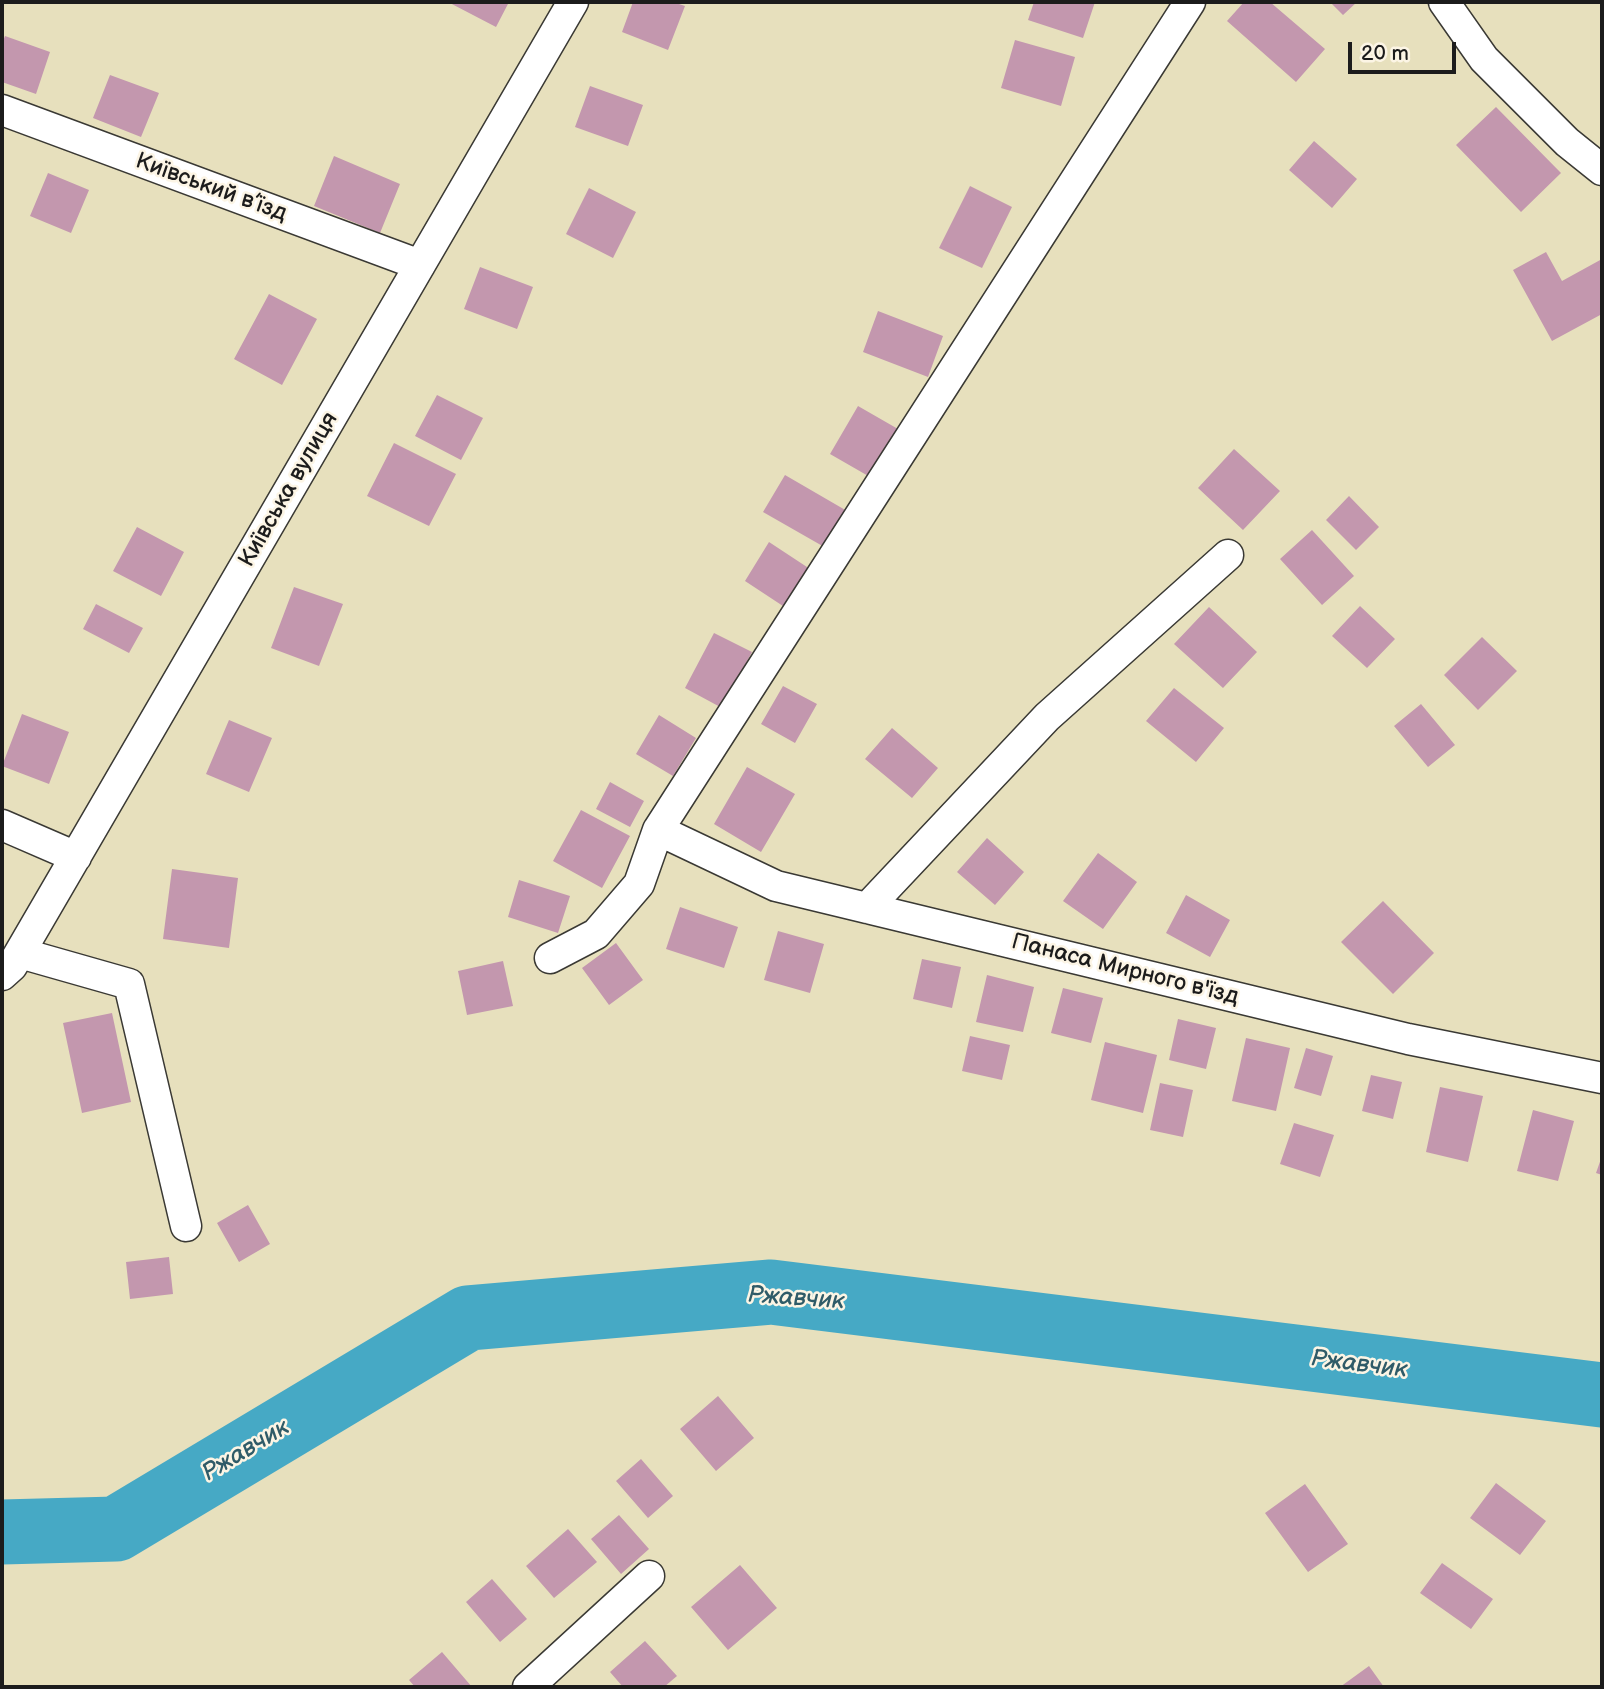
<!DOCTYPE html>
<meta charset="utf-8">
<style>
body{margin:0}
#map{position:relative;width:1604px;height:1689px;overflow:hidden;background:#e7e0bd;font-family:"Balsamiq Sans",sans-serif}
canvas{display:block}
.frame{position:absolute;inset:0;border:4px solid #1c1c1c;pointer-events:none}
.scale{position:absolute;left:1348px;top:42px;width:108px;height:32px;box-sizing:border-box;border:4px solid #1c1c1c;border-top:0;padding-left:9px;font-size:21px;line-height:24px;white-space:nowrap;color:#1c1c1c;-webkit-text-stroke:5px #fcf5e5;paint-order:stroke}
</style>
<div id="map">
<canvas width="1604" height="1689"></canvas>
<div class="frame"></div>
<div class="scale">20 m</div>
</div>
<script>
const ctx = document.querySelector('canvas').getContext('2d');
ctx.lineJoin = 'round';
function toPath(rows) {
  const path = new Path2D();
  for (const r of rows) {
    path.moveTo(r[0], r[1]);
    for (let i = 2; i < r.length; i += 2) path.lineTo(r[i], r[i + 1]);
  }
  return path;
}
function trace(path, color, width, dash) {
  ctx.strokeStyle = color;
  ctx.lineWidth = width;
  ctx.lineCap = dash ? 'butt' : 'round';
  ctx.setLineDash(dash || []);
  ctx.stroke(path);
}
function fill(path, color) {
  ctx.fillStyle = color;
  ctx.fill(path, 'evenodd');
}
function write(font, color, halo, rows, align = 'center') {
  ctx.font = font + ' "Balsamiq Sans",sans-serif';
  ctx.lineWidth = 5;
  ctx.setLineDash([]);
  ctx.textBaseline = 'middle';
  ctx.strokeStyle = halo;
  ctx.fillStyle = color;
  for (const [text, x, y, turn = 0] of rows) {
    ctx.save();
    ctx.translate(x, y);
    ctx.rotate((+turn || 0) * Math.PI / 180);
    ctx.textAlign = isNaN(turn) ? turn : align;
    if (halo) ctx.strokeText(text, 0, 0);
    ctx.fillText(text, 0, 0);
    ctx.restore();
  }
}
const river = toPath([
 [2,1532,116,1529,468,1318,771,1292,1602,1395]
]);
const building = toPath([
 [448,2,509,2,496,27],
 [633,2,673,2,685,6,668,50,622,32],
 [1034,2,1095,2,1083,38,1028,20],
 [1244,2,1270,2,1325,49,1296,82,1227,21],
 [1330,2,1357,2,1343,15],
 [5,36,50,52,36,94,2,82,2,44],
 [1015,40,1075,57,1061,106,1001,88],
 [110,75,159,93,141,137,93,118],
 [590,86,643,105,628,146,575,127],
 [1496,107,1561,173,1521,212,1456,145],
 [1314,141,1357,179,1332,208,1289,170],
 [334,156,400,184,380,233,314,206],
 [48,173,89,190,71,233,30,216],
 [970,186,1012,207,982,268,939,248],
 [589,188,636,212,613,258,566,234],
 [1546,252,1562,281,1602,259,1602,314,1552,341,1513,270],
 [480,267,533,287,517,329,464,309],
 [269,294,317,319,282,385,234,359],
 [878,311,943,336,928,377,863,352],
 [437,395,483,418,461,460,415,436],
 [858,406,898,429,870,477,830,454],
 [394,443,456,474,429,526,367,496],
 [1234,449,1280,491,1243,530,1198,488],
 [785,475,847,511,826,548,763,512],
 [1349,496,1379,527,1356,550,1326,520],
 [137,527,184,552,161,596,113,571],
 [1312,530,1354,576,1322,605,1280,559],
 [769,542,810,569,786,608,745,581],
 [294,587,343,604,319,666,271,648],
 [96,604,143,628,129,653,83,629],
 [1360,606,1395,639,1367,668,1332,636],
 [1209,607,1257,652,1223,688,1174,644],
 [714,633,752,652,722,708,685,688],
 [1482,637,1517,671,1478,710,1444,675],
 [783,686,817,704,795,743,761,724],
 [1174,688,1224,728,1196,762,1146,721],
 [1421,704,1455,745,1428,767,1394,726],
 [22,714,69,732,49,784,2,766],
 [659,715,696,738,673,776,636,754],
 [229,720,272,738,249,792,206,774],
 [892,728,938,768,912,798,865,759],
 [747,767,795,794,761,852,714,824],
 [610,782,644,801,630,827,596,809],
 [581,810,630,836,602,888,553,861],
 [987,838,1024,872,995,905,957,872],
 [1098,853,1137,882,1103,929,1063,901],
 [172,869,238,878,229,948,163,939],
 [519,880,570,896,558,933,508,917],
 [1186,895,1230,920,1210,957,1166,933],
 [1383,901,1434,953,1393,994,1341,942],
 [680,907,738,927,724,968,666,949],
 [778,931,824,944,810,993,764,980],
 [616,943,643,980,609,1005,582,968],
 [922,959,961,967,952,1008,913,999],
 [503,961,513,1006,467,1015,458,971],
 [987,975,1034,987,1023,1032,976,1022],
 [1063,988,1103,998,1091,1043,1051,1033],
 [112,1013,131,1102,82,1113,63,1023],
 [1178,1019,1216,1028,1206,1069,1169,1060],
 [970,1036,1010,1045,1002,1080,962,1071],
 [1246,1038,1290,1048,1276,1111,1232,1101],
 [1105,1042,1157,1055,1143,1113,1091,1100],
 [1306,1048,1333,1056,1321,1096,1294,1088],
 [1371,1075,1402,1082,1393,1119,1362,1111],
 [1160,1083,1193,1090,1183,1137,1150,1130],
 [1440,1087,1483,1096,1468,1162,1426,1152],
 [1533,1110,1574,1121,1558,1181,1517,1171],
 [1294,1123,1334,1135,1320,1177,1280,1164],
 [1602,1156,1602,1175,1596,1173],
 [248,1205,270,1244,239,1262,217,1223],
 [169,1257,173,1294,130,1299,126,1262],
 [718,1396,754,1438,716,1471,680,1429],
 [641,1459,673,1496,648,1518,616,1481],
 [1496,1483,1546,1521,1520,1555,1470,1518],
 [1305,1484,1348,1544,1308,1572,1265,1513],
 [619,1515,649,1549,621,1574,591,1539],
 [568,1529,597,1562,554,1598,526,1566],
 [1442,1563,1493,1599,1471,1629,1420,1593],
 [740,1565,777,1608,728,1650,691,1607],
 [492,1579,527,1619,500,1642,466,1602],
 [645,1641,677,1676,664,1687,623,1687,610,1672],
 [442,1652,472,1687,415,1687,409,1680],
 [1369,1666,1384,1687,1340,1687]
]);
const street = toPath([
 [1444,2,1484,59,1567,142,1602,170],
 [2,110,420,265],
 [2,825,76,857],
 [658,830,776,886,1408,1039,1602,1078],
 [867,908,1047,717,1228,555],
 [20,953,129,984,186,1226],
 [550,958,596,934,639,884,658,830,1190,2],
 [2,975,12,966,573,2],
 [528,1687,649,1576]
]);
const streetNames = [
 ["Київський в’їзд",211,188,20],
 ["Київська вулиця",289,490,-60],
 ["Панаса Мирного в'їзд",1125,970,14]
];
const waterNames = [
 ["Ржавчик",796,1299,4],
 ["Ржавчик",1359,1365,7],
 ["Ржавчик",246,1451,-31]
];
trace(river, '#46a9c5', 65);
fill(building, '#c397ae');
trace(street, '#3a3934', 33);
trace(street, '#fff', 30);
write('23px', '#1c1c1c', '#fcf5e5', streetNames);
write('italic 24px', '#2f5b68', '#fcf5e5', waterNames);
</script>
